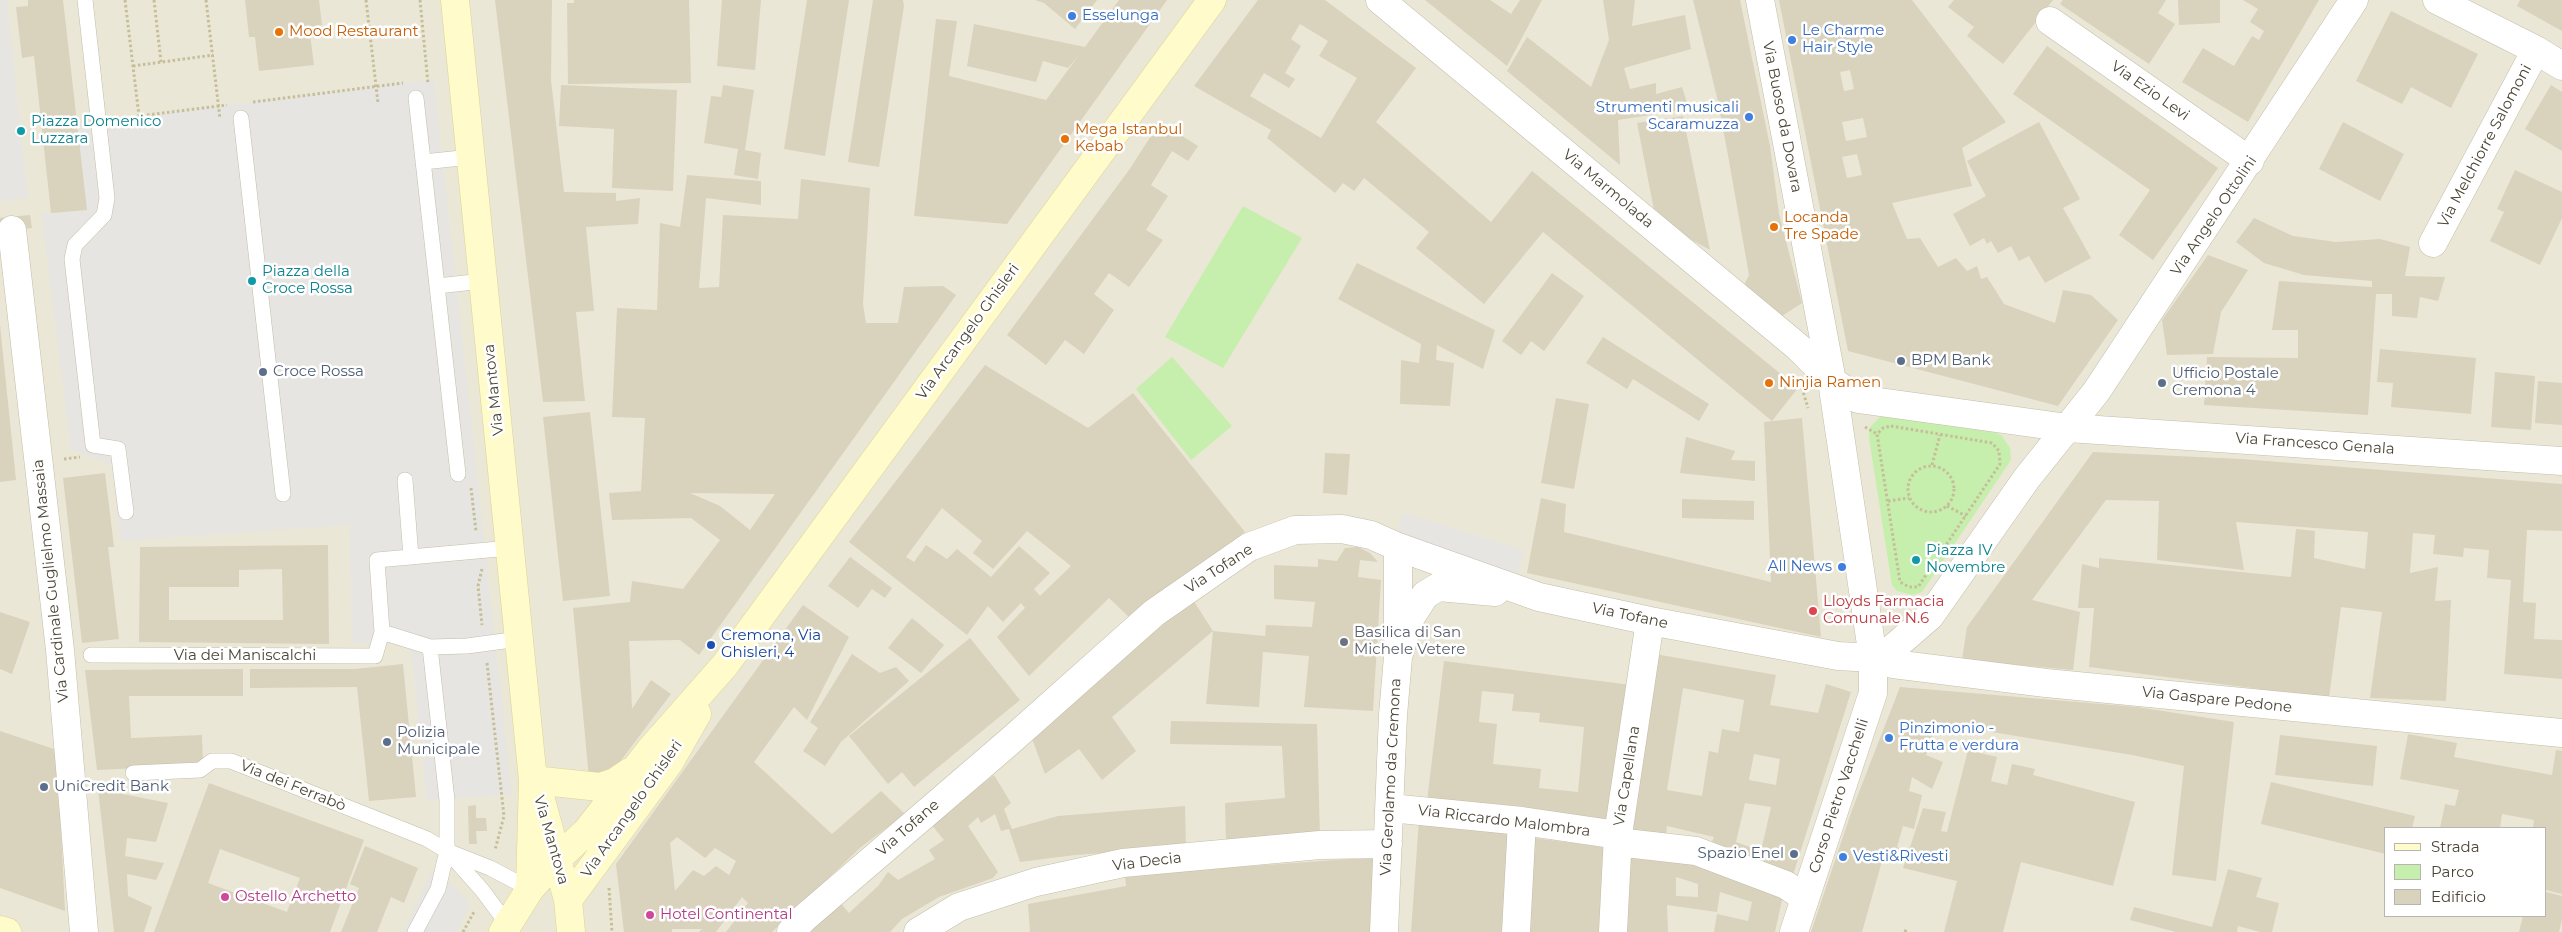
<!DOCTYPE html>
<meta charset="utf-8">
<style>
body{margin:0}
#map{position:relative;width:2562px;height:932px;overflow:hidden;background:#f6f4e9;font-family:Montserrat,sans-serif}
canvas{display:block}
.legend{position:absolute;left:2384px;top:827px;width:162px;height:90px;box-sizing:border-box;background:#fff;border:1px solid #b7b5af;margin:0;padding:6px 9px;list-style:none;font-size:15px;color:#4b4636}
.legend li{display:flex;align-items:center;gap:10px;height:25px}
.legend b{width:25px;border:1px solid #b7b5af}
</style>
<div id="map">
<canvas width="2562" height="932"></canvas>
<ul class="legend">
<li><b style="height:6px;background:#fffbca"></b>Strada</li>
<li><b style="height:14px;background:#c6eead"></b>Parco</li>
<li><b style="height:14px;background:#d9d2bd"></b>Edificio</li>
</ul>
</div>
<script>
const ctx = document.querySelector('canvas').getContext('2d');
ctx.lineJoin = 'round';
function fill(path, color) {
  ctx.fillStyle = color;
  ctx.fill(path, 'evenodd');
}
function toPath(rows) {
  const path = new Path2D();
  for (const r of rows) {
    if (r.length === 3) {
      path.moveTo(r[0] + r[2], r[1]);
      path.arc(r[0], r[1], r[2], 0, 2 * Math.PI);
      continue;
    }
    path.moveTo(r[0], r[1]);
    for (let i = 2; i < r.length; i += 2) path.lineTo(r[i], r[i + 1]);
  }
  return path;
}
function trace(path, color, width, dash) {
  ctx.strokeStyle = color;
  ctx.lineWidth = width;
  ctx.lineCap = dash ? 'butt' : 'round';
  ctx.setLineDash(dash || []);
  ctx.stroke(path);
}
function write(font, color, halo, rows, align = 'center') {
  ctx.font = font + ' Montserrat,sans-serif';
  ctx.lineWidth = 5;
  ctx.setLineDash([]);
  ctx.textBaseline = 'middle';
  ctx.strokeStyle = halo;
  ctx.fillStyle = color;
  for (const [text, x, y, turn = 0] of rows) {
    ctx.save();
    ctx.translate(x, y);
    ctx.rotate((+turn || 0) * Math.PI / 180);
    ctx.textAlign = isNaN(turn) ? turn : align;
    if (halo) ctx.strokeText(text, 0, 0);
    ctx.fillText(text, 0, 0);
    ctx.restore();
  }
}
const residential = toPath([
 [0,0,2562,0,2562,932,0,932],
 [2386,828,2546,828,2546,916,2386,916]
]);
const green = toPath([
 [1243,206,1302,238,1223,368,1165,337],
 [1172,357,1232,426,1191,460,1136,389],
 [1882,415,1993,432,2001,435,2010,448,2011,460,1922,592,1912,595,1897,591,1892,585,1869,438,1870,427]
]);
const parking = toPath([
 [0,0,7,0,28,198,0,202],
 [434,79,512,794,427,801,410,642,352,644,349,525,121,541,111,465,71,449,41,214,87,210,77,124],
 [1403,513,1524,550,1516,581,1393,544],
 [434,867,471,905,456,932,403,932]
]);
const building = toPath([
 [28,0,63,0,87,210,51,213,34,56,22,58,16,7,28,6],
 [245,0,319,0,322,25,309,27,314,65,259,71,255,37,249,37],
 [495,0,552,0,551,80,564,192,616,193,616,201,640,198,638,224,586,227,594,311,576,312,585,401,543,402],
 [574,0,689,0,691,83,568,84,567,3,574,3],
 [722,0,761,0,755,70,717,66],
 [807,0,849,0,825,156,784,149],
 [873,0,903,0,904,6,879,167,848,162],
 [1035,0,1097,0,1075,29,1044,3],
 [1119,0,1167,0,1007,224,914,216,936,19,957,21,949,76,1046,100,1079,55,1068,68,1043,61,1036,82,967,66,974,24,1085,47],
 [1258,0,1325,0,1416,68,1376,122,1491,222,1532,171,1798,388,1772,421,1543,232,1484,304,1416,248,1429,232,1364,178,1354,191,1343,183,1335,193,1267,138,1271,130,1194,86],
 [1300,24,1328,41,1319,56,1357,78,1321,138,1250,96,1264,73,1289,88,1295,79,1285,73,1301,46,1291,39],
 [1425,0,1490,0,1511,14,1520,0,1542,0,1507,66],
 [1603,0,1635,0,1632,26,1685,15,1691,49,1624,68,1630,89,1656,83,1656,94,1682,87,1689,109,1618,120,1620,165,1507,71,1527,37,1591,87,1609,40],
 [1693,0,1740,0,1770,146,1779,214,1802,303,1782,316,1742,289,1749,275,1728,155,1717,97],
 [1779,0,1912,0,2006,122,1962,148,1972,186,1892,203,1907,239,1920,238,1938,267,1956,258,1967,271,1977,266,1981,279,1987,277,2004,304,2055,323,2063,290,2091,295,2118,320,2058,406,1848,351],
 [1850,70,1854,89,1844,91,1840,72],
 [1863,118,1867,137,1846,141,1842,122],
 [1857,154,1862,175,1847,178,1842,157],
 [1954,0,2053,0,2003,64,1967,36,1974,27,1948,7],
 [2063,0,2166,0,2158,13,2175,24,2149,64,2060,4],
 [2178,0,2220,0,2220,23,2179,25],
 [2243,0,2319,0,2248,122,2182,82,2203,48,2234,66,2252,36,2259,40,2264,31,2250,22,2258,9],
 [2520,0,2562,0,2562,31,2517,6],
 [2391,11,2478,54,2451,108,2411,87,2402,104,2356,81],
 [2047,46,2218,168,2153,260,2119,235,2150,190,2013,94],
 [561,85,677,90,673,191,612,188,614,129,559,126],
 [723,85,754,90,745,150,761,153,758,179,734,175,738,149,704,143,711,96,721,97],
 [2551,85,2562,92,2562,151,2525,129],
 [1683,116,1710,250,1656,220,1637,123],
 [1160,122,1198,146,1188,161,1172,151,1151,185,1168,196,1146,230,1163,240,1129,287,1109,273,1094,294,1114,310,1084,354,1065,340,1046,365,1007,335,1129,170],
 [2039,122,2080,199,2063,208,2091,258,2045,283,2029,256,2019,261,2011,246,1998,253,1991,241,1987,244,1984,238,1970,246,1953,214,1986,196,1967,161],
 [2343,122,2404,154,2380,201,2319,169],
 [2515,170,2562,192,2562,218,2540,265,2490,241,2504,212,2497,209],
 [687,175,761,181,761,205,706,198,699,288,719,287,723,215,798,219,801,179,870,188,863,304,866,323,898,323,904,287,943,286,956,295,699,655,680,640,629,641,632,709,651,680,671,694,610,775,589,778,573,608,630,602,632,581,683,589,720,540,691,518,612,520,609,493,641,491,645,418,612,417,617,308,657,310,660,223,680,227],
 [690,493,775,494,750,530,720,506],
 [30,215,32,228,0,232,0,218],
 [2254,218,2293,236,2336,242,2380,239,2410,247,2405,276,2445,277,2438,301,2420,297,2417,318,2392,316,2392,294,2376,294,2368,415,2204,405,2207,357,2298,358,2298,330,2272,330,2279,281,2372,287,2372,281,2304,275,2264,263,2236,242],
 [2208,255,2248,270,2221,312,2213,354,2167,355,2162,320],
 [1357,263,1495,330,1483,369,1437,345,1436,360,1454,363,1450,406,1400,404,1401,360,1419,363,1421,344,1338,299],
 [1552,273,1584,296,1544,351,1531,341,1521,355,1502,341],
 [0,325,16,480,0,482],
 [1603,337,1709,404,1699,421,1633,379,1627,389,1586,363],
 [2380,349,2476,358,2471,414,2391,407,2393,383,2377,382],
 [985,365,1088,428,1133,393,1245,532,1130,618,1109,598,1029,676,997,637,1025,608,1021,603,1003,622,988,606,967,635,849,542],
 [942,508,982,541,973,553,993,569,1027,531,1071,566,1040,596,1034,589,1050,573,1019,546,991,577,957,549,947,559,926,545,914,562,906,557],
 [2495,372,2535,376,2531,430,2491,427],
 [2538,381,2562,383,2562,425,2535,423],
 [1556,398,1589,404,1574,489,1541,483],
 [590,412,610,596,563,601,543,417],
 [1802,418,1821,637,1527,573,1541,498,1566,504,1564,532,1771,582,1764,422],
 [1686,437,1735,451,1731,460,1755,461,1755,481,1680,473],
 [2093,452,2241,459,2562,484,2562,531,2527,530,2523,602,2536,603,2534,639,2562,640,2562,679,2504,674,2511,580,2487,578,2489,550,2464,548,2463,557,2433,554,2435,535,2413,533,2410,573,2438,567,2435,601,2451,600,2446,701,2370,698,2382,612,2341,607,2329,698,2089,667,2094,608,2078,608,2082,564,2099,568,2099,558,2291,577,2296,529,2315,531,2314,558,2365,569,2368,532,2236,522,2244,570,2157,560,2159,501,2106,500,2032,600,2080,612,2073,670,1962,660,1967,627],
 [1325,453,1350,454,1347,495,1323,493],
 [105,473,114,547,108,547,119,639,82,643,63,478],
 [1682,499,1754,501,1754,520,1682,518],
 [328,545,329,644,139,642,140,547],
 [282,569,283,620,169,620,169,587,239,587,239,570],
 [1358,547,1370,553,1378,562,1360,560,1358,577,1381,580,1373,711,1304,707,1309,656,1263,652,1259,707,1206,704,1213,631,1265,636,1266,625,1312,627,1315,602,1274,599,1274,565,1318,567,1318,559,1337,561,1345,548],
 [850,557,892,588,885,598,872,589,858,608,828,586],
 [1193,600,1213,631,1112,717,1136,751,1102,780,1079,749,1045,774,1030,733],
 [803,605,849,637,807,720,794,707,754,762,832,834,881,791,905,814,861,847,772,932,726,932,748,903,742,897,716,932,699,932,702,929,672,929,672,932,624,932,616,864],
 [677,837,705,858,715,848,736,861,729,875,716,866,704,876,693,870,675,891,670,843],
 [0,612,30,622,12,674,0,669],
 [912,618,944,645,921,673,888,648],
 [970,638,1020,700,914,787,902,772,888,784,849,736],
 [852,654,880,673,896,667,909,681,841,742,825,766,803,751,818,728,810,722],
 [1655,654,1776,675,1770,705,1818,713,1826,684,1851,692,1792,878,1708,851,1714,837,1667,826,1665,845,1628,840],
 [1683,688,1744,700,1739,732,1722,729,1718,753,1709,751,1702,796,1667,790],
 [1754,754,1780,759,1776,785,1749,780],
 [1745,803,1771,807,1761,851,1736,842],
 [1444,661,1631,685,1614,825,1427,801],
 [1482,691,1514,694,1512,711,1540,713,1539,722,1584,727,1578,792,1539,788,1541,769,1493,764,1497,724,1479,722],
 [403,664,416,797,369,801,357,687,250,688,250,669,355,669],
 [243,669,243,696,129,696,131,738,202,735,203,765,97,770,85,670],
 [1900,687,2137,707,2234,722,2216,881,2172,875,2184,766,2132,755,1937,723,1926,755,1943,762,1932,789,1912,777,1909,791,1922,795,1914,829,1903,826,1897,847,1902,849,1899,859,1884,854,1862,932,1811,932,1852,810],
 [1171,721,1317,724,1320,837,1226,843,1225,803,1285,798,1282,746,1170,744],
 [0,731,57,750,65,911,0,888],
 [2408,734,2457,743,2454,757,2552,775,2556,750,2562,751,2562,894,2546,890,2546,828,2533,828,2534,820,2502,814,2500,828,2440,828,2445,804,2455,806,2459,790,2400,779],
 [2280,735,2377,746,2373,786,2275,775],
 [1968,750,1997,757,1991,781,2007,785,2012,764,2035,769,2033,775,2135,802,2113,886,2021,862,2003,932,1944,932,1957,881,1903,868,1923,808,1946,812,1941,831,1947,832],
 [994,775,1011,803,1004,809,1012,829,1058,816,1185,806,1186,847,1075,855,1020,862,1009,829,1001,831,995,814,981,823,978,817,968,826,998,872,993,878,939,897,902,919,890,932,810,932,837,899,849,913,878,886,888,872,898,880,935,859,929,850,944,840,931,824],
 [2271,782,2415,816,2412,828,2386,828,2386,854,2261,824],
 [209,783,364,840,330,932,154,932],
 [220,849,300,878,287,912,208,883],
 [98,789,168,803,156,842,127,838,125,856,164,863,156,880,127,874,128,896,152,907,144,932,114,932],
 [476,805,476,818,486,818,487,831,476,831,477,844,469,844,468,806],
 [1419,819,1520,827,1512,932,1411,932],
 [1533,838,1606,847,1602,932,1528,932],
 [365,846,418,868,404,903,391,897,377,932,341,932,359,888,350,884],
 [1627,849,1677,855,1784,891,1775,932,1714,932,1717,914,1748,921,1752,902,1720,892,1717,912,1667,905,1668,932,1622,932],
 [1676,877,1698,884,1698,897,1676,896],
 [1378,857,1376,932,1030,932,1028,904,1126,886,1125,875],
 [2228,869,2262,878,2256,897,2279,903,2272,932,2260,932,2238,926,2237,932,2176,932,2130,920,2134,907,2212,927],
 [2546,892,2562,896,2562,919,2559,932,2519,932,2523,916,2546,916]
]);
const path = toPath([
 [125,0,139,116,227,105],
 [154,0,161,62],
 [206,0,220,119],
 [366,0,378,103],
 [420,0,428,84],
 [133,66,213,55],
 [253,102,403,83],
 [139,116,140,129],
 [1802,388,1808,408],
 [1891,426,1992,443,1999,451,2000,464,1918,587,1909,587,1900,582,1877,434,1883,428,1891,426],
 [1865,427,1877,434],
 [64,459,80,457],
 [1932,465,1940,435],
 [1931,489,23],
 [471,488,476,531],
 [1888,501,1909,498],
 [1947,506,1966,516],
 [482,569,478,586,482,625],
 [487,663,504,816,495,850],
 [609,888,612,932],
 [463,932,475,910],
 [1905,932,1906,929]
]);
const lane = toPath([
 [85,0,107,198,104,215,75,245,72,259,93,445,118,449,126,512],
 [416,98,458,474],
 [241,118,283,494],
 [423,162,471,157],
 [437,286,483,281],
 [405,480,411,557],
 [430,647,467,646,519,639],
 [91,655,375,656,382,632],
 [133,773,200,770,212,761,231,761,427,839,447,851,490,868,530,889],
 [450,854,482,890,508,925],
 [415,932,438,889,447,851,447,800,430,647,382,632,377,560,510,548]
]);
const street = toPath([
 [1380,0,1798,347,1832,381,1858,399,2068,428,2562,461],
 [1760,0,1832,381,1873,658,1873,693,1794,932],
 [2437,0,2536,50,2562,66],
 [2050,21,2250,161],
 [12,230,60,650,84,932],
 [2433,243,2536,50],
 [1398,638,1398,547],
 [1873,658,1892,649,1930,616,2027,478,2096,392,2354,0],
 [1390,808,1522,821,1618,835],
 [1617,842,1696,851,1786,885,1805,898],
 [791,932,803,919,1009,742,1154,613,1249,547,1295,530,1342,529,1371,535,1398,547,1539,597,1650,621,1838,656,1873,658,1893,664,2046,683,2562,733],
 [918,932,959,907,1036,882,1123,863,1320,845,1388,844],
 [1384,932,1393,715,1398,657,1409,620,1425,595,1438,587,1495,592],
 [1516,932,1522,821],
 [1613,932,1618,835,1650,621]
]);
const secondary = toPath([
 [455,0,533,780,530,889],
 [533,780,600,787,615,782,630,772],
 [541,800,568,900,571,932],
 [568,900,669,763,697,714],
 [0,930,7,932],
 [503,932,530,889,556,860,586,832,650,750,725,665,1212,0]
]);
const markers = [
 [1072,16,5,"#3f7fe0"],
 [279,32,5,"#e8710a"],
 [1792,40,5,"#3f7fe0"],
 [1749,117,5,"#3f7fe0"],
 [21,131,5,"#0f9aa8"],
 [1065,139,5,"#e8710a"],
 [1774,227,5,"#e8710a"],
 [252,281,5,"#0f9aa8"],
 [1901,361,5,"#5c6f8a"],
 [263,372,5,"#5c6f8a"],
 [1769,383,5,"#e8710a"],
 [2162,383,5,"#5c6f8a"],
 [1916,560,5,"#0f9aa8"],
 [1842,567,5,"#3f7fe0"],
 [1813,611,5,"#e0444e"],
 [1344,642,5,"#6b7280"],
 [711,645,5,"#1a4fb4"],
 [1889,738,5,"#3f7fe0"],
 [387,742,5,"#5c6f8a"],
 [44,787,5,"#5c6f8a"],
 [1794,854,5,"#5c6f8a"],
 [1843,857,5,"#3f7fe0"],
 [225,897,5,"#d1479c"],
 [650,915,5,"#d1479c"]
];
const shopNames = [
 ["Esselunga",1082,16],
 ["Le Charme",1802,31],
 ["Hair Style",1802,48],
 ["Strumenti musicali",1739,108,"right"],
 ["Scaramuzza",1739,125,"right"],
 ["All News",1832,567,"right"],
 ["Pinzimonio -",1899,729],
 ["Frutta e verdura",1899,746],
 ["Vesti&Rivesti",1853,857]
];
const foodNames = [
 ["Mood Restaurant",289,32],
 ["Mega Istanbul",1075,130],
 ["Kebab",1075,147],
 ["Locanda",1784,218],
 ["Tre Spade",1784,235],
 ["Ninjia Ramen",1779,383]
];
const streetNames = [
 ["Via Ezio Levi",2150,91,35],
 ["Via Buoso da Dovara",1782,117,79],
 ["Via Melchiorre Salomoni",2485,146,-62],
 ["Via Marmolada",1608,189,40],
 ["Via Angelo Ottolini",2214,216,-56],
 ["Via Arcangelo Ghisleri",968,332,-54],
 ["Via Mantova",494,390,-96],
 ["Via Francesco Genala",2315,444,4],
 ["Via Tofane",1219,569,-33],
 ["Via Cardinale Guglielmo Massaia",51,581,-96],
 ["Via Tofane",1630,616,12],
 ["Via dei Maniscalchi",245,656],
 ["Via Gaspare Pedone",2217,700,6],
 ["Via Capellana",1627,776,-81],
 ["Via Gerolamo da Cremona",1391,777,-87],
 ["Via dei Ferrabò",293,786,22],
 ["Corso Pietro Vacchelli",1839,796,-72],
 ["Via Arcangelo Ghisleri",632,809,-55],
 ["Via Riccardo Malombra",1504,821,7],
 ["Via Tofane",908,828,-41],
 ["Via Mantova",551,840,74],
 ["Via Decia",1147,862,-7]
];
const cultureNames = [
 ["Piazza Domenico",31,122],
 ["Luzzara",31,139],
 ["Piazza della",262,272],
 ["Croce Rossa",262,289],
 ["Piazza IV",1926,551],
 ["Novembre",1926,568]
];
const serviceNames = [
 ["BPM Bank",1911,361],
 ["Croce Rossa",273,372],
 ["Ufficio Postale",2172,374],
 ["Cremona 4",2172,391],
 ["Polizia",397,733],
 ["Municipale",397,750],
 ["UniCredit Bank",54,787],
 ["Spazio Enel",1784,854,"right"]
];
const healthNames = [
 ["Lloyds Farmacia",1823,602],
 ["Comunale N.6",1823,619]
];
const worshipNames = [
 ["Basilica di San",1354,633],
 ["Michele Vetere",1354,650]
];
const transitNames = [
 ["Cremona, Via",721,636],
 ["Ghisleri, 4",721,653]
];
const hotelNames = [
 ["Ostello Archetto",235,897],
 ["Hotel Continental",660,915]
];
fill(residential, '#ebe7d6');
fill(green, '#c6eead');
fill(parking, '#e7e5e1');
fill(building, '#d9d2bd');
trace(lane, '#c3beaa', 16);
trace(street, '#c3beaa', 29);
trace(secondary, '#dbd493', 29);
trace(path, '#c6be99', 3, [2.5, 2.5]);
trace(lane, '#fff', 15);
trace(street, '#fff', 28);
trace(secondary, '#fffbca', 28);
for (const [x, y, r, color] of markers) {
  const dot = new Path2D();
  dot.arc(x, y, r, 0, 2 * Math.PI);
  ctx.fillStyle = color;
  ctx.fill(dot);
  trace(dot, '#fff', 2);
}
write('15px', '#366cbe', '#fff', shopNames, 'left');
write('15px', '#c56008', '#fff', foodNames, 'left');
write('15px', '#4b4636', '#fff', streetNames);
write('15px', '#0d838f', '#fff', cultureNames, 'left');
write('15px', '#4e5e75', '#fff', serviceNames, 'left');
write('15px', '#be3a42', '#fff', healthNames, 'left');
write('15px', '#5b616d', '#fff', worshipNames, 'left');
write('15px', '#164399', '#fff', transitNames, 'left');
write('15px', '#b23c85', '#fff', hotelNames, 'left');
</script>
